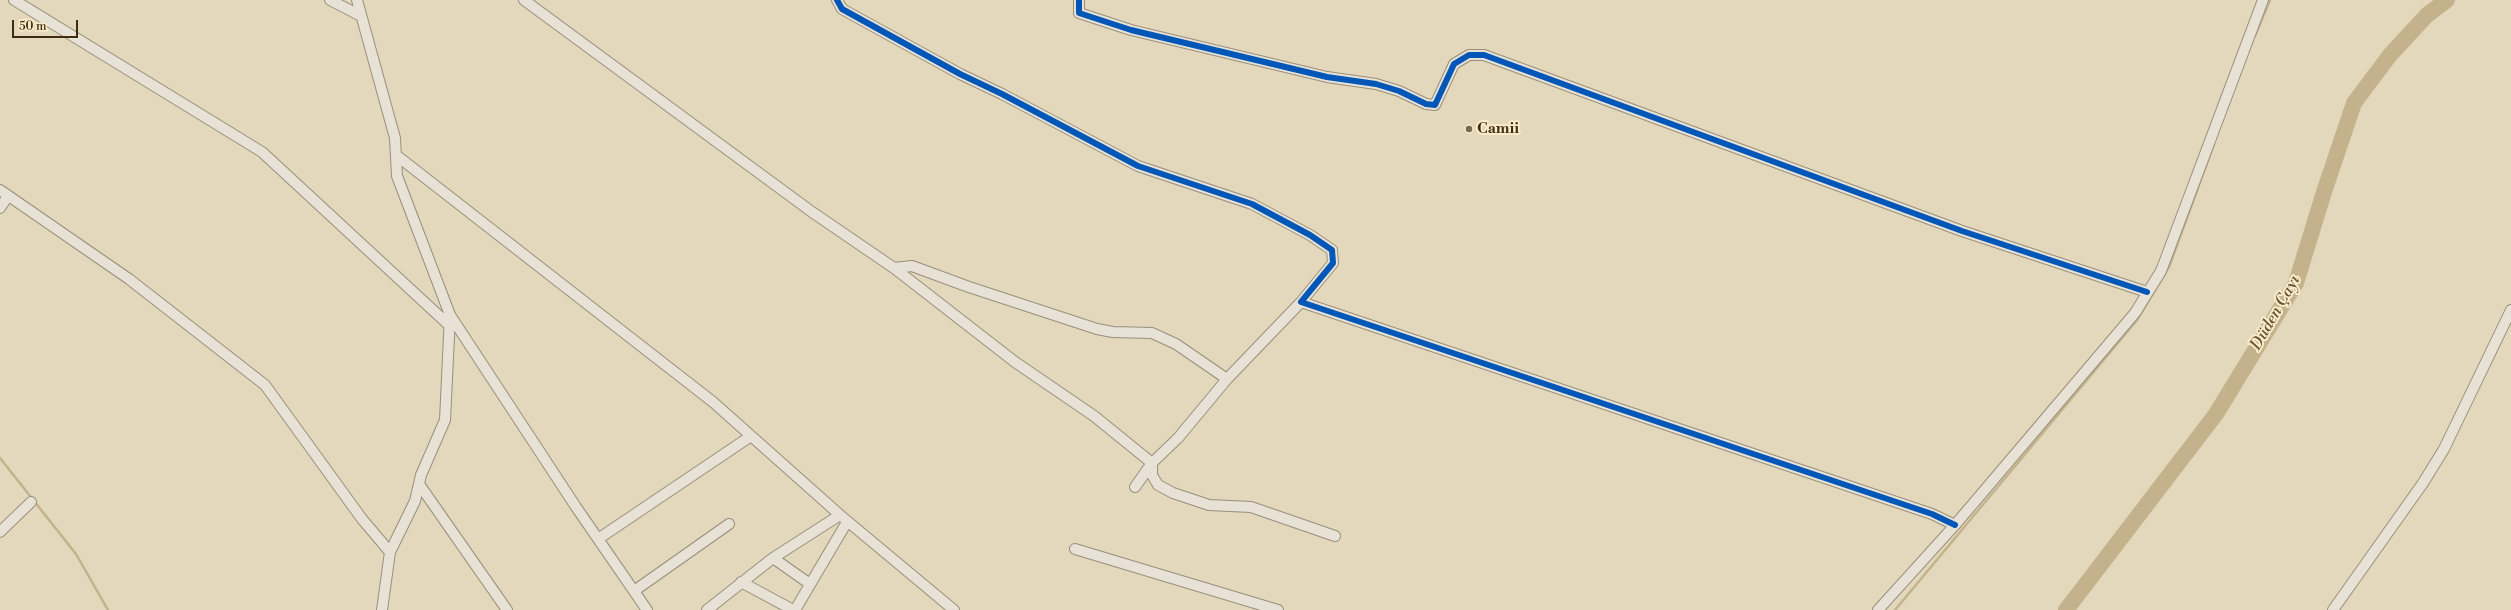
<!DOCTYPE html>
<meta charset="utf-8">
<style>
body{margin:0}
#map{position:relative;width:2511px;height:610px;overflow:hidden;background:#e3d8bc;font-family:"Libre Bodoni",serif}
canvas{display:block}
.scale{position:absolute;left:12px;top:20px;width:66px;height:18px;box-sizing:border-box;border:2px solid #402b0f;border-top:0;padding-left:5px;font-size:12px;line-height:14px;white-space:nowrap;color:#402b0f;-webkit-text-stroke:3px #f7ebca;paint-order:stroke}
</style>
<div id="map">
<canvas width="2511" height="610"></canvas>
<div class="scale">50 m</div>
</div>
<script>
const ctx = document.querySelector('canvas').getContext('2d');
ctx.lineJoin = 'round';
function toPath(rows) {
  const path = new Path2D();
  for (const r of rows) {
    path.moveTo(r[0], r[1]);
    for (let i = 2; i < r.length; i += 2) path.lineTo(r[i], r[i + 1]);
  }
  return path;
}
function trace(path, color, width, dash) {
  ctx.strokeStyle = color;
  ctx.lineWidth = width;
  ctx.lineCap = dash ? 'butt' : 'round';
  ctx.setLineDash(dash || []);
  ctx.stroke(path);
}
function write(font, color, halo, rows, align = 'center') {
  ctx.font = font + ' "Libre Bodoni",serif';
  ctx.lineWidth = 4;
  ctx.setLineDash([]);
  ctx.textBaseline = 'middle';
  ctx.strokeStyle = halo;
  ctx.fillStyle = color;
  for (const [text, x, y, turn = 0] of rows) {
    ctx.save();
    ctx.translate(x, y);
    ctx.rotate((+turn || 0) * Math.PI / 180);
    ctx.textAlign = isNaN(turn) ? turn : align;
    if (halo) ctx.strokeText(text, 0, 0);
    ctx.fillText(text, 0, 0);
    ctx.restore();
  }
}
const stream = toPath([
 [2255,36,2270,0],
 [0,458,76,554,108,610],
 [1895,610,2137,320,2169,267,2214,144]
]);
const river = toPath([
 [2066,610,2216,414,2296,283,2324,192,2354,103,2390,55,2427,15,2447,0]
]);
const minor = toPath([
 [14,0,262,152,450,326],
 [330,0,361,16],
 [357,0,395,138,397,176,450,315,445,420,421,475,415,501,390,552,382,610],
 [524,0,812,212,894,268],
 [837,0,842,9,960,74,1002,94,1138,166,1252,204,1310,235,1332,250,1333,263,1301,302,1932,514,1955,525],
 [1079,0,1079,13,1131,30,1327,77,1376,84,1399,91,1426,104,1435,105,1454,64,1469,55,1484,55,1962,231,2147,292],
 [396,155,713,402,840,515,773,558,707,610],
 [0,190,129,279,265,385,362,519,390,552],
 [0,208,8,196],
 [450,315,576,507,647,610],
 [1227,379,1176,344,1152,333,1113,332,1097,329,969,287,912,266,894,268,1015,362,1094,416,1152,463,1178,438,1227,379,1301,302],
 [419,484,507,610],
 [1135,487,1152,463,1152,475,1158,485,1173,493,1209,505,1251,507,1335,536],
 [840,515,954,610],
 [0,532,31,502],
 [598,539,751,436],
 [1075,549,1278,610],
 [773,558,810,584],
 [741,582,793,610],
 [634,591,729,524],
 [795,610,847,522],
 [1878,610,1955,525,2135,313,2161,271,2263,0],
 [2333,610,2423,483,2444,449,2511,310]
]);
const cycleway = toPath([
 [837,0,842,9,960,74,1002,94,1138,166,1252,204,1310,235,1332,250,1333,263,1301,302,1932,514,1955,525],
 [1079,0,1079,13,1131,30,1327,77,1376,84,1399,91,1426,104,1435,105,1454,64,1469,55,1484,55,1962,231,2147,292]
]);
const markers = [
 [1469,129,4,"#79684c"]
];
const poiNames = [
 ["Camii",1477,129]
];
const waterNames = [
 ["Düden Çayı",2276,313,-60]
];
trace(stream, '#c3b28c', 2.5);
trace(river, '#c3b28c', 16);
trace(minor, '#988f7c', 12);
trace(minor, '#e7e2d5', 10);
trace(cycleway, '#0057b8', 6);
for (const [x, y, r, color] of markers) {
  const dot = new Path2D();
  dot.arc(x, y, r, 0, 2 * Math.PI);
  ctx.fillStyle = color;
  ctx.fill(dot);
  trace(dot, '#f7ebca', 1.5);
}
write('bold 15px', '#402b0f', '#f7ebca', poiNames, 'left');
write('italic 16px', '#634f2e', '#f7ebca', waterNames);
</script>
